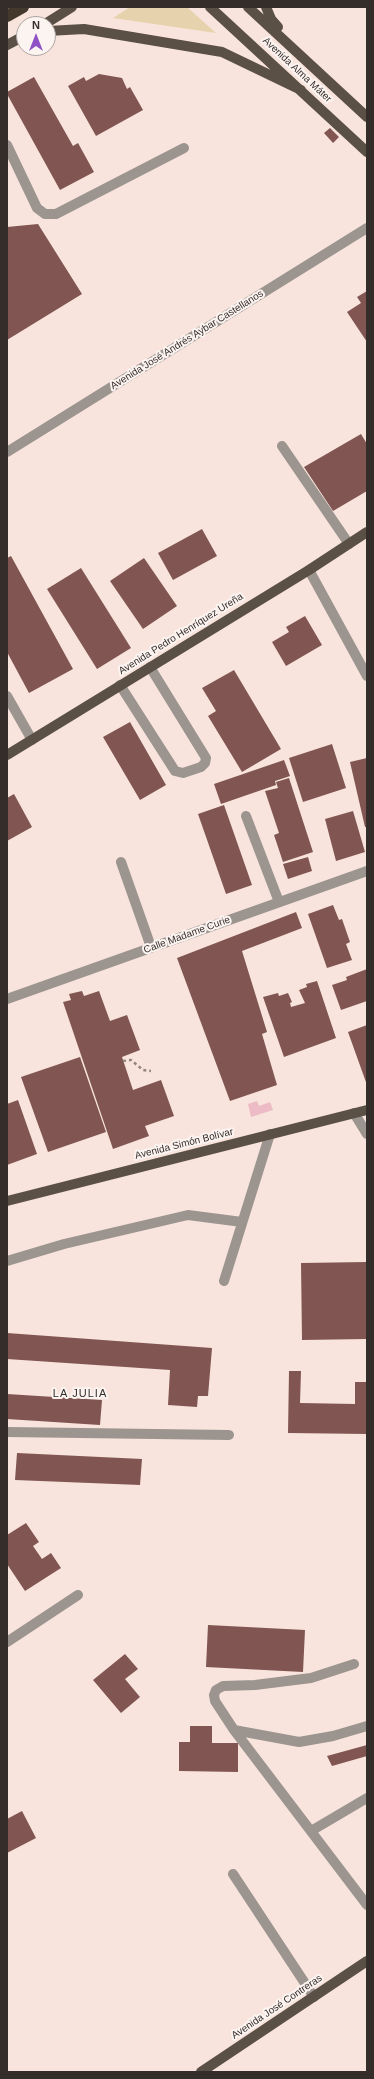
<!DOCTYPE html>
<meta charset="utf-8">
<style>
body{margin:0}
#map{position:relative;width:374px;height:2079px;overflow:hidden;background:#f8e4dc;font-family:Arial,sans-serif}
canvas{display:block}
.frame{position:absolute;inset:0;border:8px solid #352d2a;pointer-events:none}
.north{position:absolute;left:16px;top:16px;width:40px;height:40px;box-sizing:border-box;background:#fcf4f1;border:1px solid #aca4a1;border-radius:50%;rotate:0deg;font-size:11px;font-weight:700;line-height:16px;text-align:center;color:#352d2a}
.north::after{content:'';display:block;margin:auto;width:14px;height:18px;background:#9051c7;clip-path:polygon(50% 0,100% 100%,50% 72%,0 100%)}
</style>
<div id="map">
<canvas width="374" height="2079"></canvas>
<div class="frame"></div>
<div class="north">N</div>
</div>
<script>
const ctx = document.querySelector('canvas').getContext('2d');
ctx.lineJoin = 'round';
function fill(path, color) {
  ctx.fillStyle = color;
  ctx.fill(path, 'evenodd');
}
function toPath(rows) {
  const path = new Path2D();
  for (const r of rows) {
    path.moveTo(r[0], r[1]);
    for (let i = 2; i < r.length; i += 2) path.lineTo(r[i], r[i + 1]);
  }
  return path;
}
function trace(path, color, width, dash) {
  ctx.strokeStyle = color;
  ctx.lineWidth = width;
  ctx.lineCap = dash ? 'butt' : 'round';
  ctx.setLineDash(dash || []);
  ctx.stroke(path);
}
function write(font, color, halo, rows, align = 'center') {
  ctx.font = font + ' Arial,sans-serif';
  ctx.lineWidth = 4;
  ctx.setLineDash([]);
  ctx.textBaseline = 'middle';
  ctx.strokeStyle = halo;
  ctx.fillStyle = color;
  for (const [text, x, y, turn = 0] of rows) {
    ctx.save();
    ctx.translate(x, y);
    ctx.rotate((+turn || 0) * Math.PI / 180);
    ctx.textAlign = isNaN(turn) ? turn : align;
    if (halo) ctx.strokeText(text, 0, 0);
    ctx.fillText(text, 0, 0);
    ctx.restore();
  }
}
const green = toPath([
 [130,7,187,7,216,33,113,18]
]);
const water = toPath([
 [257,1101,259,1106,270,1102,273,1110,251,1117,248,1104]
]);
const building = toPath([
 [99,74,122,78,127,89,130,87,143,110,96,136,68,86,84,77,86,81],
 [34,77,73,146,78,143,94,172,60,190,7,94,7,92],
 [330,128,339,137,333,143,324,133],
 [38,224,82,294,7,340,7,227],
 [367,291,367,342,347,312,361,303,357,297],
 [361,434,367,444,367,491,333,511,304,467],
 [202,529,217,556,173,580,158,553],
 [11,556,73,669,29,693,7,652,7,558],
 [144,558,177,606,143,629,110,581],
 [81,568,131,648,97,669,47,589],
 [305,616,322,645,286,666,272,642,289,632,286,627],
 [234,670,281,749,242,772,208,716,216,711,202,688],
 [130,722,166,785,140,800,103,737],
 [332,744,346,788,303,802,289,758],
 [367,758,367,827,365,827,350,762],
 [284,760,290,776,275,781,276,785,221,804,214,784],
 [289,778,313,852,283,862,274,835,279,833,265,791,278,788,276,782],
 [14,794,32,827,7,841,7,798],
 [224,805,252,885,226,894,198,814],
 [353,811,365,852,336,861,325,819],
 [308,857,312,871,288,879,283,864],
 [333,905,339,920,342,919,350,942,346,944,352,960,327,968,308,914],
 [296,912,302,928,242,951,267,1032,262,1034,277,1085,230,1101,177,958],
 [367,969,367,1001,341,1010,332,985,347,980,346,977],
 [317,981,336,1038,284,1057,263,997,278,993,279,996,288,993,292,1002,290,1003,291,1007,305,1003,299,990,307,987,306,984],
 [82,991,84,996,99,991,110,1021,127,1015,140,1050,122,1057,133,1090,161,1080,174,1116,145,1126,149,1136,113,1149,63,1002,71,1000,69,994],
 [367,1025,367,1085,348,1032],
 [80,1057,106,1132,48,1152,21,1077],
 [18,1100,37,1154,7,1165,7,1104],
 [367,1262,367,1339,302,1340,301,1263],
 [7,1333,212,1348,208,1396,198,1396,197,1407,168,1405,170,1370,7,1359],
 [289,1371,301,1371,300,1403,355,1404,355,1382,367,1382,367,1434,288,1433],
 [7,1394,102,1400,100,1425,7,1419],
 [17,1453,142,1459,140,1485,15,1480],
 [26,1523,39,1542,33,1546,42,1559,51,1553,61,1568,25,1591,7,1564,7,1535],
 [208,1625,305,1630,303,1672,206,1667],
 [125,1654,138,1669,125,1679,140,1697,121,1713,93,1680],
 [190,1726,212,1726,212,1743,238,1743,238,1772,179,1771,179,1742,190,1742],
 [367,1745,367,1756,332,1766,327,1756],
 [22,1811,36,1838,7,1853,7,1819]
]);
const path = toPath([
 [123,1061,131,1060,143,1070,151,1071]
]);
const minor = toPath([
 [7,145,37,208,45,214,56,214,184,148],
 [282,446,349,544],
 [7,452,367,228],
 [309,570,367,676],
 [120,685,175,771,183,773,201,767,205,763,206,758,150,667],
 [7,696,32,740],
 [246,816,279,902],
 [121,862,151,947],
 [7,999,367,871],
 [354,1113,367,1134],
 [7,1261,64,1244,188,1215,242,1222],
 [224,1281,270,1134],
 [7,1432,229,1435],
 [7,1642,78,1595],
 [354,1664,311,1678,255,1685,223,1686,216,1690,214,1695,215,1701,234,1730,367,1905],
 [234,1730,299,1742,333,1736,367,1726],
 [311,1831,367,1798],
 [233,1874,314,1997]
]);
const major = toPath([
 [210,7,367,152],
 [248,7,367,117],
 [266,7,271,19,278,27],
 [45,24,72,7],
 [48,31,84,29,222,52,301,90],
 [7,45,24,36],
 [7,755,309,570,367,532],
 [7,1201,367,1110],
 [201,2072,367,1961]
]);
const highway = toPath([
 [7,16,23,7]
]);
const streetNames = [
 ["Avenida Alma Máter",297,70,43],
 ["Avenida José Andrés Aybar Castellanos",187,340,-32],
 ["Avenida Pedro Henríquez Ureña",181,634,-32],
 ["Calle Madame Curie",187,935,-20],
 ["Avenida Simón Bolívar",184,1144,-14],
 ["Avenida José Contreras",277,2007,-34]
];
const neighbourhoodNames = [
 ["LA JULIA",80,1394]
];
fill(green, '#e6d2ad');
fill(water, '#ecbbc5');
fill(building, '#805552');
trace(path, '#938580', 2.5, [3, 3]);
trace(minor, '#9b948f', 10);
trace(major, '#5b5046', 10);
trace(highway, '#44382d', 12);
write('10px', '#352d2a', '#fcf4f1', streetNames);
ctx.letterSpacing = '1px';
write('11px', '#352d2a', '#fcf4f1', neighbourhoodNames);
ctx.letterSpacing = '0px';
</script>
